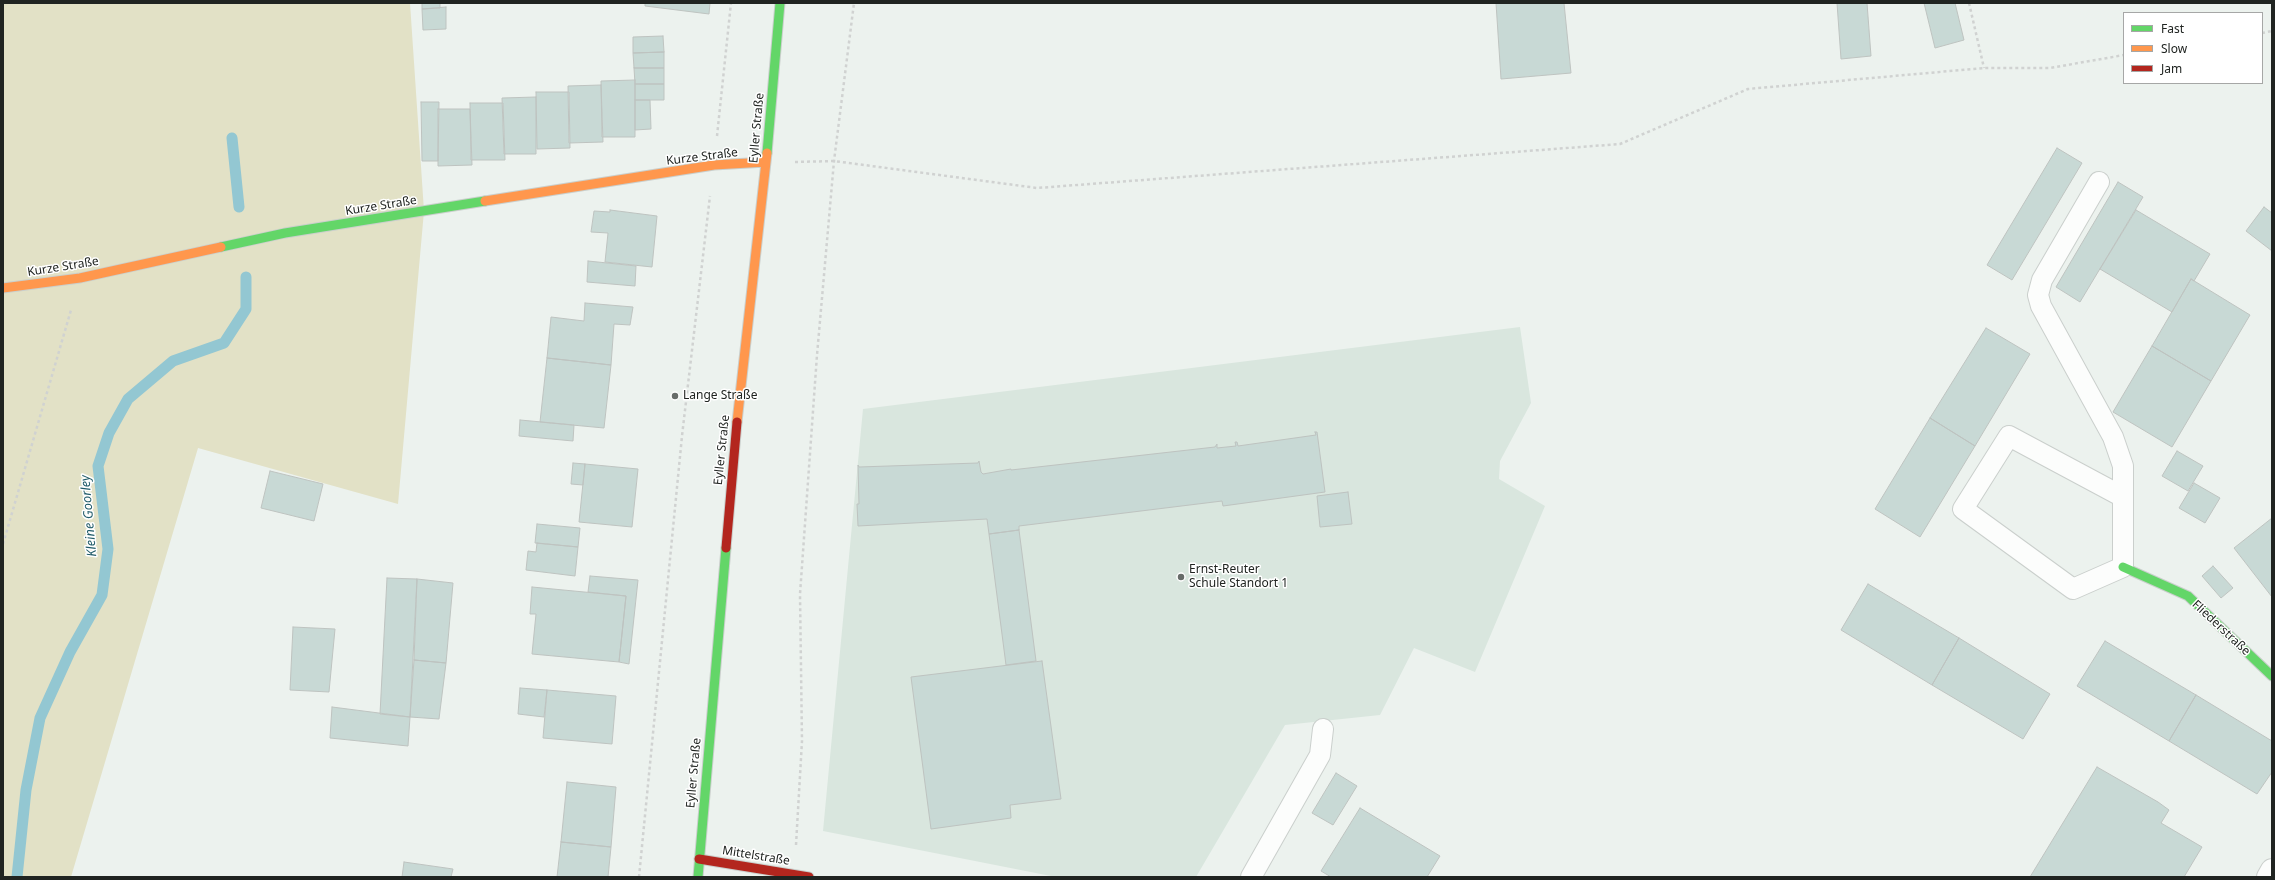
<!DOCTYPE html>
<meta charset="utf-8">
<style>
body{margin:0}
#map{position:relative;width:2275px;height:880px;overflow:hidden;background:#ecf2ee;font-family:"Noto Sans",sans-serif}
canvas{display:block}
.frame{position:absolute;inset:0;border:4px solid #202421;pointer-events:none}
.legend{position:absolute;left:2123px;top:12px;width:140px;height:72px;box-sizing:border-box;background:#fff;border:1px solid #a6a7a6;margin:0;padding:5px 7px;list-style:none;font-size:12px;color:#202421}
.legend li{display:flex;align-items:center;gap:8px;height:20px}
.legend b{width:20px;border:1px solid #a6a7a6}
</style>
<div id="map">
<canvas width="2275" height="880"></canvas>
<div class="frame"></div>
<ul class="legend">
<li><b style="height:5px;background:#63d668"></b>Fast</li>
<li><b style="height:5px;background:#ff974d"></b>Slow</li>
<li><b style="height:5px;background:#b3261e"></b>Jam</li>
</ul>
</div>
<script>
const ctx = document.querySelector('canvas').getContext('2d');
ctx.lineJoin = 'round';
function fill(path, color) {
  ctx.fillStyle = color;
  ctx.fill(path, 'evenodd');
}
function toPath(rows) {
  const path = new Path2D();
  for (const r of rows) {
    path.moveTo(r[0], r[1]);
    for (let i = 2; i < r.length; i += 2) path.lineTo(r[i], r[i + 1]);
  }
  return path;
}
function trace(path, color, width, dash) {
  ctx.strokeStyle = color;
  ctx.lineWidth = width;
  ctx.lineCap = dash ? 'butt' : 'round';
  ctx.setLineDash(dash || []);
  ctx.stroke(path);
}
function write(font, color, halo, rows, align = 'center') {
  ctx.font = font + ' "Noto Sans",sans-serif';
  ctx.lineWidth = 3;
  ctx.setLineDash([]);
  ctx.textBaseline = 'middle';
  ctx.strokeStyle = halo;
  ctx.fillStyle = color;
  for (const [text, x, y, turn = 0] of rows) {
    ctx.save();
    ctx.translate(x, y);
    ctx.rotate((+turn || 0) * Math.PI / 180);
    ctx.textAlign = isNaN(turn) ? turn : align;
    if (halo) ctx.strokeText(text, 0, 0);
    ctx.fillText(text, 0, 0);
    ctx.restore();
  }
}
const built = toPath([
 [1520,327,1531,403,1500,461,1499,479,1545,506,1475,672,1414,648,1380,715,1285,725,1196,877,1056,877,823,831,863,409]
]);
const green = toPath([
 [3,3,410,3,424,211,398,504,198,448,71,877,3,877]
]);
const stream = toPath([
 [232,138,239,207],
 [17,877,26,790,40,718,70,652,102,595,108,549,98,466,109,433,128,399,173,361,224,343,246,309,246,277]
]);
const building = toPath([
 [422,3,440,3,440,8,422,9,422,3],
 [645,3,710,3,709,14,645,6,645,3],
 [1496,3,1564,3,1571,73,1501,79,1496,3],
 [1837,3,1867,3,1871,56,1841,59,1837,3],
 [1924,3,1955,3,1964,40,1935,48,1924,3],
 [446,7,446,29,423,30,422,9,446,7],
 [663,36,664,52,633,53,633,37,663,36],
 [664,52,664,68,634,68,633,53,664,52],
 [634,68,664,68,664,84,635,84,634,68],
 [635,80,635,137,602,137,601,81,635,80],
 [635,84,664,84,664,100,635,100,635,84],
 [601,85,603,142,569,143,568,86,601,85],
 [536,92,569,92,570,148,537,149,536,92],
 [536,97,536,154,504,154,502,98,536,97],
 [635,100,650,100,651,129,635,130,635,100],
 [421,102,439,102,438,161,422,161,421,102],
 [470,103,503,103,505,160,471,160,470,103],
 [438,109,470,109,472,165,438,166,438,109],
 [2057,148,2082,163,2012,280,1987,265,2057,148],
 [2118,182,2143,197,2080,302,2056,287,2118,182],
 [2264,207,2272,213,2272,251,2246,231,2264,207],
 [610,210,657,216,652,267,605,262,608,233,591,232,594,211,610,212,610,210],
 [2136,210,2210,254,2194,281,2191,279,2172,312,2100,269,2136,210],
 [588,261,636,266,635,286,587,282,588,261],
 [2191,279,2250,315,2211,381,2152,346,2191,279],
 [585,303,633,307,630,325,614,324,611,365,547,358,551,317,584,321,585,303],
 [1986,328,2030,354,1975,446,1930,418,1986,328],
 [2152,346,2211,381,2172,447,2113,412,2152,346],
 [547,358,611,365,604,428,540,422,547,358],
 [1930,418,1975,446,1920,537,1875,509,1930,418],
 [520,420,574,425,573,441,519,436,520,420],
 [1315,432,1317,432,1325,492,1223,506,1222,501,1019,526,1019,530,989,534,987,519,858,526,857,504,859,504,858,465,859,467,978,463,979,461,981,472,983,474,1011,469,1011,470,1215,447,1217,444,1217,448,1236,446,1235,442,1237,442,1238,446,1316,435,1315,432],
 [2177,451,2203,466,2188,491,2162,476,2177,451],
 [573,463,585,464,583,485,571,484,573,463],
 [585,464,638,469,632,527,579,522,585,464],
 [270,471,323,484,314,521,261,508,270,471],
 [2194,483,2220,498,2205,523,2179,508,2194,483],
 [1348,492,1352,524,1320,527,1317,496,1348,492],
 [2272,518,2272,597,2234,548,2272,518],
 [537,524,580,528,578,547,535,543,537,524],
 [1019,530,1036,661,1006,665,989,534,1019,530],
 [537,543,578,547,575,576,526,570,528,551,536,552,537,543],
 [2213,566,2233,588,2221,598,2202,576,2213,566],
 [590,576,638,580,629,664,619,662,626,596,588,592,590,576],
 [387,578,417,579,410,717,380,714,387,578],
 [417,579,453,583,446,663,414,660,417,579],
 [1868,584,1959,638,1932,685,1841,630,1868,584],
 [532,587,626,596,619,662,532,654,536,614,530,614,532,587],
 [293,627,335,629,329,692,290,690,293,627],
 [1959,638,2050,694,2023,739,1932,685,1959,638],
 [2105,641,2196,695,2169,741,2077,686,2105,641],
 [414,660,446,663,439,719,410,717,414,660],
 [1042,661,1061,799,1010,805,1011,818,931,829,911,677,1042,661],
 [520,688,547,690,544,717,518,714,520,688],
 [547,690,616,696,612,744,543,738,547,690],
 [2196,695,2272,741,2272,772,2257,794,2169,741,2196,695],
 [332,707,410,717,408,746,330,738,332,707],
 [2097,767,2158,802,2169,810,2161,823,2202,847,2184,877,2030,877,2097,767],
 [1336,773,1357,786,1333,825,1312,813,1336,773],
 [567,782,616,787,611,847,561,842,567,782],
 [1360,808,1440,856,1427,877,1331,877,1321,871,1360,808],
 [561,842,611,847,608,877,557,877,561,842],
 [404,862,453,869,451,877,402,877,404,862]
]);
const path = toPath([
 [1969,3,1984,68],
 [2262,33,2272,31],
 [717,136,731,3],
 [795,162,834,161,1037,188,1620,144,1748,89,1984,68,2050,68,2124,55],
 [3,544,71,310],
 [796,845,802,741,800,594,817,355,834,161,854,3],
 [639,877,682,436,710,196]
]);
const lane = toPath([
 [2099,182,2042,280,2038,295,2041,306,2113,437,2123,466,2123,567,2073,589,1963,509,2009,436,2123,497],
 [1251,877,1320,755,1323,729]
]);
const street = toPath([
 [2268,877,2272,870]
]);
const fast = toPath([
 [767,153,780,3],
 [221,247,285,233,485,201],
 [2123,567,2188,596,2272,676],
 [698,877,726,548]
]);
const slow = toPath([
 [485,201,714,165,766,162],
 [3,288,80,278,221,247],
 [737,422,767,153]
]);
const jam = toPath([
 [726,548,737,422],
 [699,859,809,877]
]);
const markers = [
 [675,396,4,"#676c69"],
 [1181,577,4,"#676c69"]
];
const streetNames = [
 ["Eyller Straße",757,128,-85],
 ["Kurze Straße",702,157,-7],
 ["Kurze Straße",381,206,-9],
 ["Kurze Straße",63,267,-9],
 ["Eyller Straße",722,450,-84],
 ["Fliederstraße",2221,628,43],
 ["Eyller Straße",694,773,-85],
 ["Mittelstraße",756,856,9]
];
const poiNames = [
 ["Lange Straße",683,396],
 ["Ernst-Reuter",1189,570],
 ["Schule Standort 1",1189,584]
];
const waterNames = [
 ["Kleine Goorley",89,516,-95]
];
fill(built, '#d9e6de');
fill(green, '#e2e1c6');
trace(stream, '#93c7d2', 11);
fill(building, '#c8d9d5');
trace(building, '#bec3c0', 1);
trace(lane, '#cacfcc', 22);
trace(street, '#cacfcc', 24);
trace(fast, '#cacfcc', 11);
trace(slow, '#cacfcc', 11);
trace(jam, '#cacfcc', 11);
trace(path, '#d0d2d1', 2.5, [3, 3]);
trace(lane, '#fcfdfc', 20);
trace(street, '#fcfdfc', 22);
trace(fast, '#63d668', 9);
trace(slow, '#ff974d', 9);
trace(jam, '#b3261e', 9);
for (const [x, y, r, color] of markers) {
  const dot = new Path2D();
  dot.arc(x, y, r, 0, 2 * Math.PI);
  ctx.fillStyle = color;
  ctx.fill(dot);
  trace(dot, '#fff', 1.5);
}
write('12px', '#202421', '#fff', streetNames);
write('12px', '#202421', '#fff', poiNames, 'left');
write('italic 13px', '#1f5a68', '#fff', waterNames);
</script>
